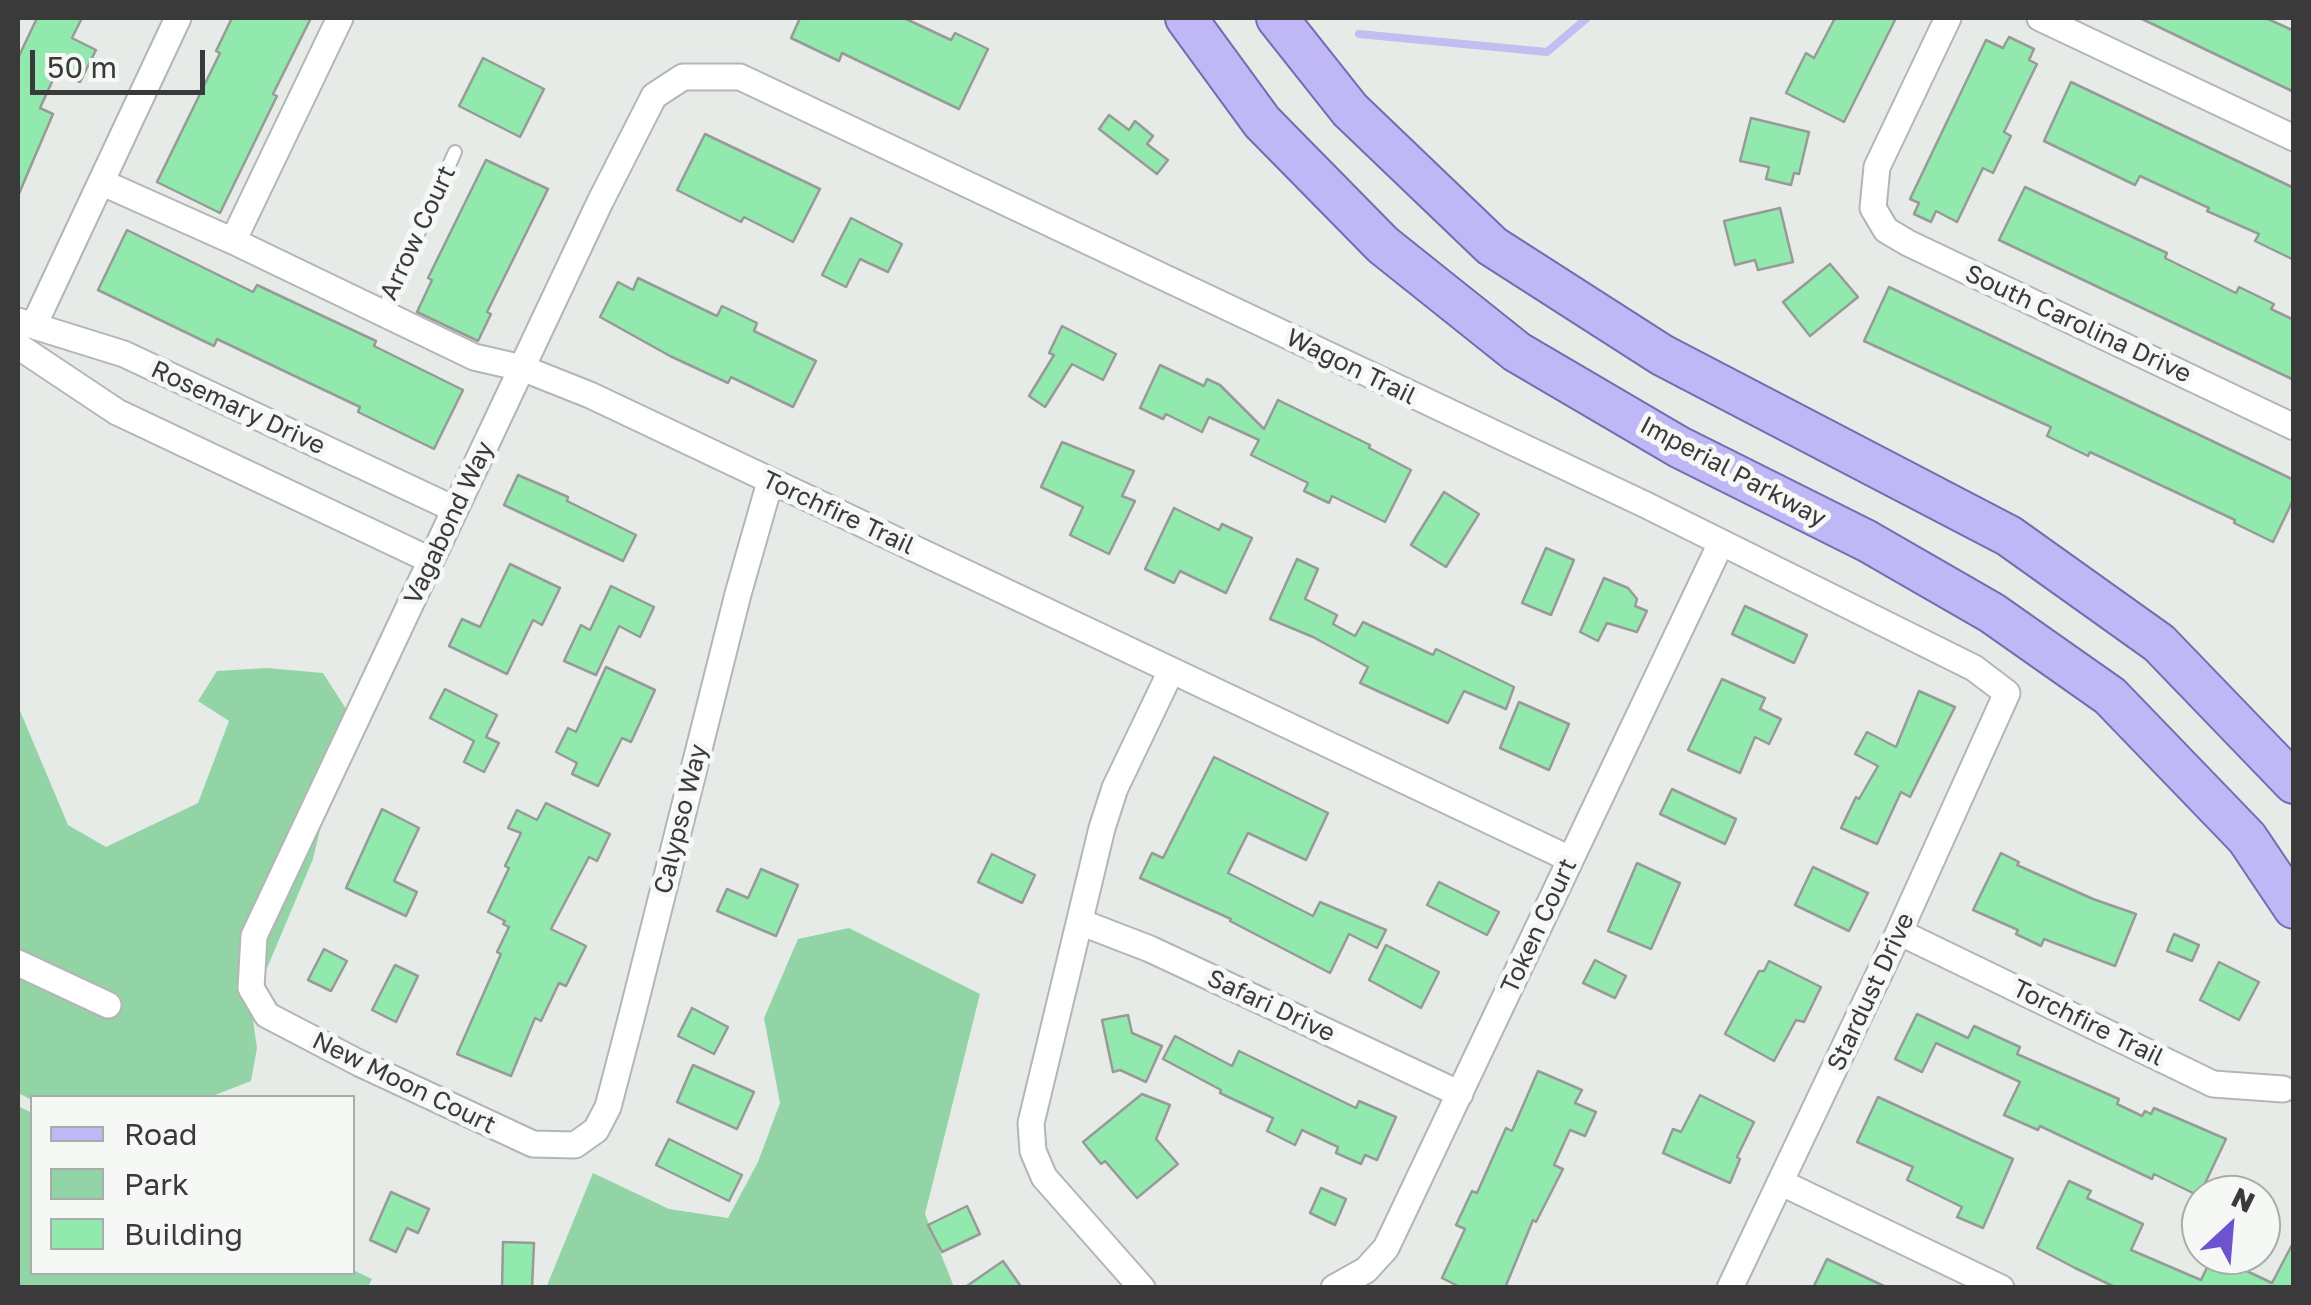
<!DOCTYPE html>
<style>
body{margin:0}
#map{position:relative;width:2311px;height:1305px;overflow:hidden;background:#e7ebe8;font-family:"Golos Text",sans-serif}
canvas{display:block}
.frame{position:absolute;inset:0;border:20px solid #393a39;pointer-events:none}
.legend{position:absolute;left:30px;top:1095px;width:325px;height:180px;box-sizing:border-box;background:#f5f8f5;border:2px solid #aaacaa;margin:0;padding:12px 18px;list-style:none;font-size:30px;color:#393a39}
.legend li{display:flex;align-items:center;gap:20px;height:50px}
.legend b{width:50px;border:2px solid #aaacaa}
.north{position:absolute;left:2181px;top:1175px;width:100px;height:100px;box-sizing:border-box;background:#f5f8f5;border:2px solid #aaacaa;border-radius:50%;rotate:26deg;font-size:28px;font-weight:700;line-height:40px;text-align:center;color:#393a39}
.north::after{content:'';display:block;margin:auto;width:35px;height:45px;background:#6d53cd;clip-path:polygon(50% 0,100% 100%,50% 72%,0 100%)}
.scale{position:absolute;left:30px;top:50px;width:175px;height:45px;box-sizing:border-box;border:5px solid #393a39;border-top:0;padding-left:12px;font-size:30px;line-height:35px;white-space:nowrap;color:#393a39;-webkit-text-stroke:8px #f5f8f5;paint-order:stroke}
</style>
<div id="map">
<canvas width="2311" height="1305"></canvas>
<div class="frame"></div>
<ul class="legend">
<li><b style="height:12px;background:#c0b7f6"></b>Road</li>
<li><b style="height:28px;background:#92d4a6"></b>Park</li>
<li><b style="height:28px;background:#92e9ae"></b>Building</li>
</ul>
<div class="north">N</div>
<div class="scale">50 m</div>
</div>
<script>
const ctx = document.querySelector('canvas').getContext('2d');
ctx.lineJoin = 'round';
function fill(path, color) {
  ctx.fillStyle = color;
  ctx.fill(path, 'evenodd');
}
function toPath(rows) {
  const path = new Path2D();
  for (const r of rows) {
    path.moveTo(r[0], r[1]);
    for (let i = 2; i < r.length; i += 2) path.lineTo(r[i], r[i + 1]);
  }
  return path;
}
function trace(path, color, width, dash) {
  ctx.strokeStyle = color;
  ctx.lineWidth = width;
  ctx.lineCap = dash ? 'butt' : 'round';
  ctx.setLineDash(dash || []);
  ctx.stroke(path);
}
function write(font, color, halo, rows, align = 'center') {
  ctx.font = font + ' "Golos Text",sans-serif';
  ctx.lineWidth = 10;
  ctx.setLineDash([]);
  ctx.textBaseline = 'middle';
  ctx.strokeStyle = halo;
  ctx.fillStyle = color;
  for (const [text, x, y, turn = 0] of rows) {
    ctx.save();
    ctx.translate(x, y);
    ctx.rotate((+turn || 0) * Math.PI / 180);
    ctx.textAlign = isNaN(turn) ? turn : align;
    if (halo) ctx.strokeText(text, 0, 0);
    ctx.fillText(text, 0, 0);
    ctx.restore();
  }
}
const green = toPath([
 [267,668,323,673,348,712,313,859,251,1006,257,1048,251,1081,210,1097,32,1098,32,1100,18,1093,18,706,68,825,106,847,198,803,229,721,198,701,217,671],
 [849,928,980,994,925,1214,954,1287,546,1288,593,1173,669,1209,728,1218,758,1162,780,1103,764,1018,798,939],
 [18,1106,32,1113,32,1272,352,1272,353,1270,372,1279,368,1287,18,1287]
]);
const stream = toPath([
 [1359,34,1547,52,1587,18]
]);
const building = toPath([
 [37,18,82,18,72,38,96,50,80,82,57,71,40,108,53,114,18,196,18,58,37,18],
 [232,18,311,18,273,94,277,96,220,213,157,182,220,53,216,51,232,18],
 [800,18,904,18,951,40,955,33,988,49,959,109,842,53,839,61,791,38,800,18],
 [1835,18,1896,18,1844,122,1786,93,1806,53,1814,58,1835,18],
 [2140,18,2266,18,2294,31,2294,92,2140,18],
 [2009,37,2034,49,2029,60,2037,64,2004,132,2011,136,1993,173,1983,168,1957,222,1936,211,1931,222,1914,214,1919,203,1910,199,1986,40,2003,48,2009,37],
 [483,58,544,89,520,137,459,106,483,58],
 [2071,82,2294,188,2294,260,2255,241,2259,234,2207,211,2209,208,2140,176,2135,185,2044,141,2071,82],
 [1109,115,1129,130,1135,121,1153,136,1147,144,1168,160,1157,174,1099,129,1109,115],
 [1751,118,1809,132,1799,174,1794,173,1791,185,1766,179,1769,167,1740,161,1751,118],
 [705,134,820,189,793,242,744,217,741,222,677,190,705,134],
 [486,160,548,189,487,312,491,314,478,341,417,312,432,280,428,278,486,160],
 [2025,187,2167,253,2165,258,2236,293,2239,287,2274,304,2271,309,2294,320,2294,380,1999,240,2025,187],
 [1780,208,1793,262,1758,270,1755,260,1735,265,1724,221,1780,208],
 [851,218,902,244,888,272,860,259,846,287,822,275,851,218],
 [127,230,253,292,257,285,344,326,376,341,374,346,463,390,434,449,358,412,360,407,303,380,217,339,214,346,98,290,127,230],
 [1830,264,1858,297,1810,336,1783,302,1830,264],
 [638,278,717,316,722,306,757,323,754,331,816,361,793,407,731,377,728,383,670,356,600,317,618,282,633,290,638,278],
 [1889,287,2294,480,2294,498,2273,542,2234,523,2235,520,2090,452,2088,456,2047,436,2051,427,1864,341,1889,287],
 [1062,326,1116,354,1103,380,1072,364,1045,407,1029,396,1054,355,1049,353,1062,326],
 [1160,365,1204,386,1207,379,1220,385,1264,429,1278,400,1370,445,1369,448,1411,470,1385,522,1332,496,1329,503,1304,491,1308,483,1251,455,1259,440,1209,417,1202,432,1166,414,1163,419,1140,408,1160,365],
 [1062,442,1134,471,1122,496,1135,501,1109,554,1070,535,1083,507,1041,487,1062,442],
 [518,475,568,497,567,501,636,535,623,561,504,505,518,475],
 [1444,492,1479,514,1446,567,1411,545,1444,492],
 [1174,508,1219,530,1222,524,1252,538,1226,593,1180,571,1174,583,1145,569,1174,508],
 [1546,548,1574,560,1551,615,1522,603,1546,548],
 [1297,559,1318,569,1305,599,1337,615,1333,624,1355,636,1363,622,1433,655,1436,649,1514,687,1506,709,1464,691,1448,723,1360,683,1368,667,1313,637,1270,619,1297,559],
 [510,564,560,588,542,625,533,620,507,674,449,646,462,619,480,627,510,564],
 [1604,578,1628,588,1637,599,1635,606,1647,611,1637,632,1607,623,1598,641,1580,632,1604,578],
 [611,586,654,607,640,637,619,626,596,675,564,661,581,625,590,630,611,586],
 [1745,606,1807,635,1794,663,1732,634,1745,606],
 [606,667,655,690,631,742,622,738,598,786,572,774,577,763,556,752,568,728,576,732,606,667],
 [1722,679,1765,698,1760,709,1781,719,1769,744,1755,737,1740,773,1688,750,1722,679],
 [445,689,497,715,486,737,499,743,484,772,464,762,474,741,430,718,445,689],
 [1919,691,1955,707,1910,797,1901,792,1877,844,1841,828,1856,797,1859,799,1878,766,1855,754,1867,732,1896,747,1919,691],
 [1519,702,1569,724,1549,770,1500,748,1519,702],
 [1214,757,1328,813,1306,860,1248,833,1228,873,1313,916,1320,902,1386,930,1377,948,1349,934,1330,973,1230,921,1231,919,1140,878,1152,853,1163,858,1214,757],
 [1672,789,1736,819,1725,844,1660,814,1672,789],
 [546,803,610,834,597,861,589,857,551,929,586,946,566,986,559,983,541,1021,535,1018,511,1076,457,1054,501,954,497,952,509,927,503,924,505,921,488,912,509,868,505,866,521,833,508,828,517,810,537,820,546,803],
 [382,809,419,828,394,881,417,892,406,916,346,888,382,809],
 [2001,853,2019,862,2017,865,2093,899,2136,914,2115,966,2044,939,2041,946,2016,934,2018,930,1973,910,2001,853],
 [992,854,1035,875,1022,903,978,882,992,854],
 [1637,863,1680,883,1651,949,1608,931,1637,863],
 [1813,867,1868,893,1849,931,1795,905,1813,867],
 [761,869,798,885,776,936,717,911,727,889,748,898,761,869],
 [1439,882,1499,912,1487,935,1427,905,1439,882],
 [2174,934,2199,945,2192,961,2167,951,2174,934],
 [1386,945,1439,972,1421,1008,1369,980,1386,945],
 [324,949,347,961,331,991,308,980,324,949],
 [1595,960,1626,976,1615,998,1583,983,1595,960],
 [1769,961,1821,987,1804,1022,1796,1020,1774,1061,1725,1034,1759,971,1764,971,1769,961],
 [2219,962,2259,982,2239,1020,2200,1000,2219,962],
 [395,965,418,976,396,1022,372,1010,395,965],
 [692,1008,728,1027,714,1054,678,1036,692,1008],
 [1917,1014,1968,1038,1974,1026,2020,1047,2017,1054,2119,1099,2117,1104,2142,1116,2145,1111,2151,1114,2154,1108,2226,1139,2199,1196,2154,1174,2152,1179,2040,1126,2038,1130,2004,1115,2020,1082,1936,1043,1922,1072,1895,1059,1917,1014],
 [1128,1015,1132,1033,1162,1046,1146,1082,1120,1070,1113,1072,1102,1020,1128,1015],
 [1175,1036,1232,1066,1239,1051,1356,1108,1359,1101,1396,1117,1377,1160,1365,1155,1361,1164,1336,1153,1338,1147,1302,1130,1295,1145,1267,1131,1273,1118,1220,1093,1221,1090,1163,1059,1175,1036],
 [693,1065,754,1092,737,1129,677,1102,693,1065],
 [1538,1071,1582,1090,1575,1103,1596,1112,1585,1136,1570,1130,1554,1165,1563,1169,1536,1222,1533,1220,1505,1288,1462,1288,1442,1278,1465,1229,1456,1225,1472,1191,1477,1193,1506,1128,1512,1131,1538,1071],
 [1142,1094,1170,1105,1156,1139,1178,1164,1137,1198,1105,1161,1101,1164,1083,1142,1142,1094],
 [1700,1095,1754,1122,1737,1157,1740,1159,1730,1183,1663,1153,1673,1129,1681,1132,1700,1095],
 [1878,1097,2013,1159,1983,1228,1957,1217,1962,1207,1907,1180,1913,1167,1857,1142,1878,1097],
 [669,1139,742,1175,729,1201,656,1165,669,1139],
 [2069,1181,2091,1191,2087,1198,2143,1224,2131,1250,2201,1280,2213,1255,2272,1283,2294,1241,2294,1288,2117,1288,2075,1268,2037,1248,2069,1181],
 [1321,1188,1346,1199,1335,1225,1310,1213,1321,1188],
 [391,1192,429,1209,418,1233,407,1228,396,1252,370,1240,391,1192],
 [967,1206,980,1234,942,1252,928,1225,967,1206],
 [503,1242,534,1243,532,1288,502,1288,503,1242],
 [1827,1259,1888,1288,1813,1288,1827,1259],
 [1003,1261,1022,1288,964,1288,1003,1261]
]);
const service = toPath([
 [382,313,455,152]
]);
const minor = toPath([
 [1948,18,1877,167,1873,208,1886,230,1908,243,2294,427],
 [2040,18,2294,138],
 [101,182,233,241,474,357,522,368,590,395,1570,859],
 [233,241,340,18],
 [18,321,124,354,454,509],
 [34,325,178,18],
 [18,346,117,412,430,560],
 [770,482,738,594,631,1019,608,1107,596,1130,575,1145,533,1144,359,1063,267,1015,251,988,254,936,600,202,654,96,683,77,740,77,1646,505,1974,668,2007,693,1899,932,1730,1288],
 [1080,922,1150,949,1460,1094],
 [1899,932,2213,1084,2283,1089],
 [18,963,108,1005],
 [1782,1183,2001,1288],
 [1142,1288,1044,1177,1033,1151,1031,1123,1102,828,1115,788,1171,671],
 [1334,1288,1366,1270,1386,1248,1721,543]
]);
const primary = toPath([
 [1186,18,1262,122,1383,245,1517,352,1679,447,1867,541,1992,613,2110,696,2247,838,2294,908],
 [1277,18,1350,110,1492,246,1662,355,2009,536,2159,643,2294,783]
]);
const streetNames = [
 ["Arrow Court",418,233,-65],
 ["South Carolina Drive",2078,324,25],
 ["Wagon Trail",1351,367,26],
 ["Rosemary Drive",238,408,25],
 ["Imperial Parkway",1733,472,28],
 ["Torchfire Trail",838,513,25],
 ["Vagabond Way",449,523,-65],
 ["Calypso Way",681,819,-76],
 ["Token Court",1539,926,-65],
 ["Stardust Drive",1871,992,-65],
 ["Safari Drive",1271,1006,25],
 ["Torchfire Trail",2088,1023,26],
 ["New Moon Court",404,1083,26]
];
fill(green, '#92d4a6');
trace(stream, '#c2bef1', 8);
fill(building, '#92e9ae');
trace(building, '#979a97', 2.5);
trace(service, '#b3b6b4', 16);
trace(minor, '#b3b6b4', 29);
trace(primary, '#756cb0', 44);
trace(service, '#fff', 12);
trace(minor, '#fff', 25);
trace(primary, '#c0b7f6', 40);
write('25px', '#393a39', '#f5f8f5', streetNames);
</script>
